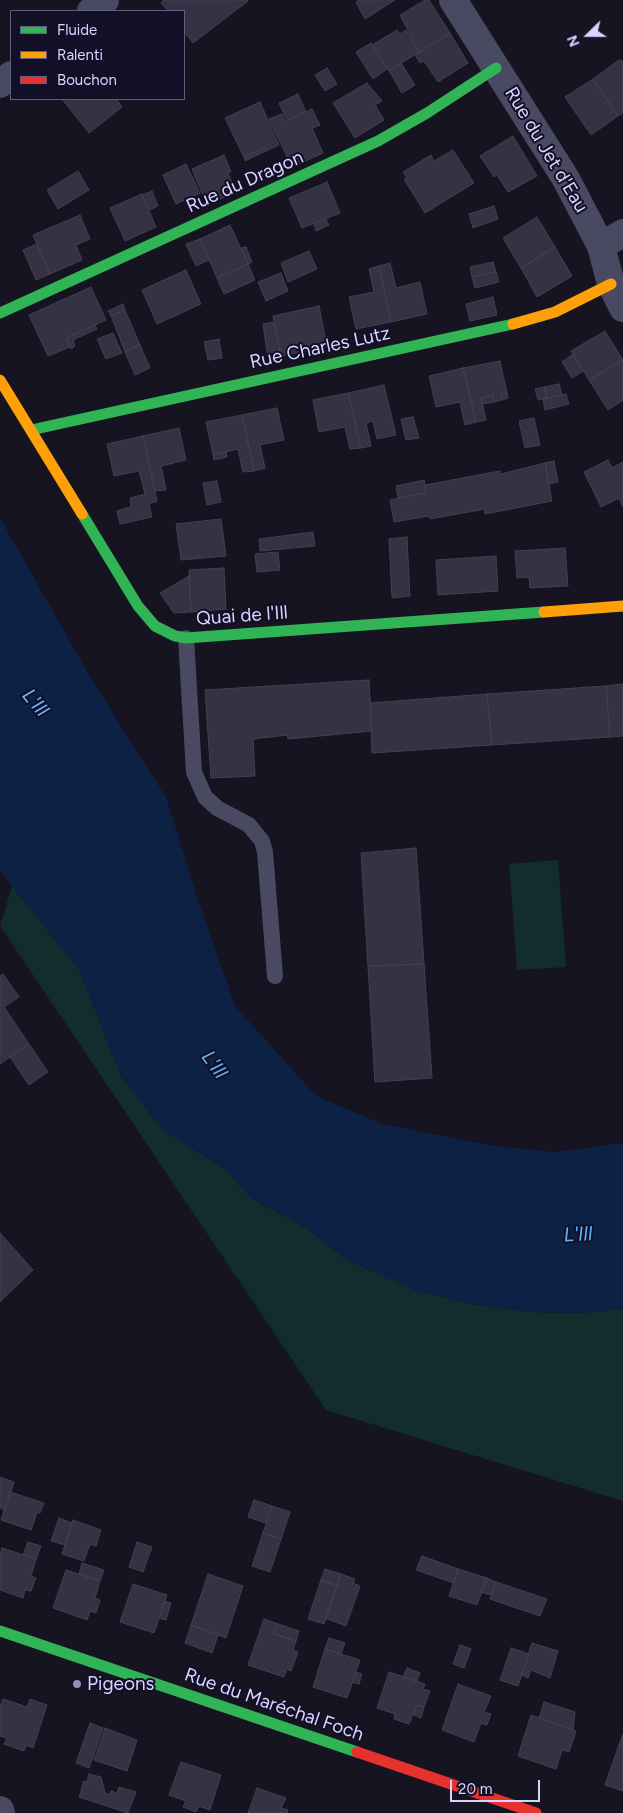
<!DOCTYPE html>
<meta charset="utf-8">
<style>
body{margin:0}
#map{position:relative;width:623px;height:1813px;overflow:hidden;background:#161421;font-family:Figtree,sans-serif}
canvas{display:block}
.legend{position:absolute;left:10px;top:10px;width:175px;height:90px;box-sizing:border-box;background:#130f26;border:1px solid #625e7d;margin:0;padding:6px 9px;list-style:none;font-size:15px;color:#d9d4ff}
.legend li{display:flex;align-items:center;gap:10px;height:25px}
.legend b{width:25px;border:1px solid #625e7d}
.north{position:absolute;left:563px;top:10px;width:50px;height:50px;-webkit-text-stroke:4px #130f26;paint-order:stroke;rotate:248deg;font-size:14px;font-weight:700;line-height:20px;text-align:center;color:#d9d4ff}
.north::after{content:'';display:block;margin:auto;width:18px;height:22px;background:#d9d4ff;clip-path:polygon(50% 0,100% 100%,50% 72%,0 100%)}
.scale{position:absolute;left:450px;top:1780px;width:90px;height:22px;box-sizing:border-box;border:2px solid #d9d4ff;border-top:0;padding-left:6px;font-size:15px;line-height:18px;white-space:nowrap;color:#d9d4ff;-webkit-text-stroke:4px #130f26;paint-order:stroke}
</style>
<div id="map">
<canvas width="623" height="1813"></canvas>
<ul class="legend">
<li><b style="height:6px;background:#30b455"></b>Fluide</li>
<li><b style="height:6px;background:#ff9f0a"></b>Ralenti</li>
<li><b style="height:6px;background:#e5322d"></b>Bouchon</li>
</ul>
<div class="north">N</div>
<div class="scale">20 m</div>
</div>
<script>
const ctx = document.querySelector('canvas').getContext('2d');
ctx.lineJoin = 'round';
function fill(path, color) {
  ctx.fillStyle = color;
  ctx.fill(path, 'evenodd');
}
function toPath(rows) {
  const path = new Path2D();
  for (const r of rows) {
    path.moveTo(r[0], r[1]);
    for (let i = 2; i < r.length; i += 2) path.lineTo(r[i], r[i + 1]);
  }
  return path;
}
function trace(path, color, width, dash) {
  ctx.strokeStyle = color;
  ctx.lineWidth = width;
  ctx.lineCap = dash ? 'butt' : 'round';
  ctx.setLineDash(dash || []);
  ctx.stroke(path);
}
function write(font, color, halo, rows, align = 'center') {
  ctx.font = font + ' Figtree,sans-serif';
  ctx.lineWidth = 4;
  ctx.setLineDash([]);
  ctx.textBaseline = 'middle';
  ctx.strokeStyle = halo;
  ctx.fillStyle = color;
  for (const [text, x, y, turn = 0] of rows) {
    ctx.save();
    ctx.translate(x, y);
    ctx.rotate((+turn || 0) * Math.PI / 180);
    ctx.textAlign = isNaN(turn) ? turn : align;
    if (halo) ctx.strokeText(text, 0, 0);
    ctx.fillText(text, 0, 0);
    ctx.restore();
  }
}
const green = toPath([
 [558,860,566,967,517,970,509,864],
 [12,886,80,971,121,1076,162,1129,226,1170,251,1198,308,1229,347,1260,418,1291,471,1304,531,1312,580,1313,623,1309,623,1501,326,1410,0,926]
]);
const water = toPath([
 [0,518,93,682,166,797,198,900,235,1006,316,1096,382,1124,494,1146,555,1152,623,1143,623,1309,580,1313,531,1312,471,1304,418,1291,347,1260,308,1229,251,1198,226,1170,162,1129,121,1076,80,971,0,871]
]);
const building = toPath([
 [164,0,247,0,248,1,193,43,184,32,184,11,168,11,161,3,164,0],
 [359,0,395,0,365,19,356,2,359,0],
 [425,0,429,0,450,33,419,52,400,15,425,0],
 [397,30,400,34,406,30,419,52,389,71,372,45,397,30],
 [450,33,468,63,438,82,424,61,420,63,415,55,450,33],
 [371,43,387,69,373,79,356,52,371,43],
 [619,60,623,61,623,113,618,116,593,79,619,60],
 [401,63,415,85,402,93,389,71,401,63],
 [327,68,337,84,325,91,315,75,327,68],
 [593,79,618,116,591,135,565,97,593,79],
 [367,83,382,101,375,105,384,120,355,138,333,103,367,83],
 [298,94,306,112,287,121,279,103,298,94],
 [62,99,119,99,117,100,122,107,89,133,62,99],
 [260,102,279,145,266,151,264,148,244,157,225,118,260,102],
 [312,109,320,125,312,128,323,153,292,167,269,119,282,114,285,122,312,109],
 [513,136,537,176,508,192,497,175,494,177,480,156,513,136],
 [264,148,266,151,245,161,244,157,264,148],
 [453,150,474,183,425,213,404,179,407,178,403,172,431,155,434,161,453,150],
 [224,155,231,172,228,173,234,187,225,191,227,196,207,205,192,169,224,155],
 [186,164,200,193,176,204,163,175,186,164],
 [78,171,89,190,58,209,47,190,78,171],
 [327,182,340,213,302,228,289,198,327,182],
 [152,191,158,206,149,210,142,195,152,191],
 [142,194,156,227,125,241,110,208,142,194],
 [494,206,498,219,473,228,469,214,494,206],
 [80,215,90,239,76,245,82,260,50,274,33,235,80,215],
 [537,217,555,247,521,268,503,238,537,217],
 [326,219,329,225,316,231,314,224,326,219],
 [230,225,248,264,217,278,200,239,230,225],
 [200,239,209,260,196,266,186,244,200,239],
 [37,244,50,274,36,280,23,250,37,244],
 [246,247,252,262,248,264,241,248,246,247],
 [555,247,572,276,537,297,521,268,555,247],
 [309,251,317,269,288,282,281,263,309,251],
 [493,262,496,272,472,277,470,267,493,262],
 [390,263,396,288,420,282,427,314,391,322,379,266,390,263],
 [248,264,255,280,224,294,217,278,248,264],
 [379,266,391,322,356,329,349,297,374,292,369,269,379,266],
 [186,270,201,304,157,324,142,290,186,270],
 [496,272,499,282,475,288,472,277,496,272],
 [281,273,288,291,266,301,258,282,281,273],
 [91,287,106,320,66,338,70,347,48,356,29,315,91,287],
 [493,297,497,315,470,321,466,304,493,297],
 [123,304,125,310,111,316,108,311,123,304],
 [319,306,327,347,281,356,273,316,319,306],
 [125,310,140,345,125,352,111,316,125,310],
 [274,322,281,356,268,359,263,324,274,322],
 [95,325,97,329,73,340,75,346,71,349,66,338,95,325],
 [605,331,623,360,589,380,571,351,605,331],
 [113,333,122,353,106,359,97,339,113,333],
 [219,339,222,358,208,360,204,342,219,339],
 [140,345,150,368,135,375,125,352,140,345],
 [573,354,583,371,572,378,562,362,573,354],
 [623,360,623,400,608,410,589,380,623,360],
 [500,361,507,393,501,394,502,400,494,402,493,395,481,398,486,420,476,422,463,368,500,361],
 [463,368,476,422,465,425,460,402,436,407,429,376,463,368],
 [559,384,562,395,547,398,545,387,559,384],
 [384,385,396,435,377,439,373,421,366,423,371,446,361,448,348,393,384,385],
 [545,387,547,398,538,400,535,389,545,387],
 [348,393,361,448,350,449,345,427,319,432,313,400,348,393],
 [507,393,508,398,502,400,501,394,507,393],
 [566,394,569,404,545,410,543,399,566,394],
 [493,395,494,402,482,404,481,398,493,395],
 [277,408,284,440,260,445,265,468,254,471,242,415,277,408],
 [242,415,254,471,243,472,238,449,213,455,206,422,242,415],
 [413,417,419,438,406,440,401,419,413,417],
 [534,418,540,445,525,448,519,421,534,418],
 [179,428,186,460,161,466,166,490,155,491,143,436,179,428],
 [143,436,157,501,149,504,152,517,120,524,117,511,131,507,130,498,145,494,139,471,114,476,107,444,143,436],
 [226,452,227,457,214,460,213,455,226,452],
 [608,460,612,468,623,462,623,507,619,498,601,507,584,472,608,460],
 [554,461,558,482,549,484,545,463,554,461],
 [545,463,552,501,485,514,485,509,430,519,429,516,394,522,390,500,426,493,425,485,500,471,501,474,545,463],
 [424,480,426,493,398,498,396,486,424,480],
 [217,481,221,502,207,505,203,483,217,481],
 [221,519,226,556,181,560,176,524,221,519],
 [313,532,315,546,260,551,259,539,313,532],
 [407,537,410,596,392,598,389,539,407,537],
 [565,548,568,586,530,588,529,577,517,578,515,551,565,548],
 [278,552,280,570,257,572,255,554,278,552],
 [496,556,498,591,438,595,436,560,496,556],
 [224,568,226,609,191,612,189,570,224,568],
 [189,576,191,612,174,613,160,593,189,576],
 [369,680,372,731,288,739,287,735,253,739,255,776,211,778,205,690,369,680],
 [623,684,623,736,610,737,606,686,623,684],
 [606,686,610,737,492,745,487,694,606,686],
 [487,694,492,745,372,753,370,703,487,694],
 [416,848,424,964,368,966,361,853,416,848],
 [424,964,432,1078,375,1082,368,966,424,964],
 [3,974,19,997,4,1007,29,1044,0,1064,0,976,3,974],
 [29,1044,48,1072,29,1085,10,1057,29,1044],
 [0,1233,33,1270,0,1302,0,1233],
 [0,1477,14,1482,5,1510,0,1508,0,1477],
 [10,1492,44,1503,40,1513,37,1512,31,1530,1,1520,10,1492],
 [254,1500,272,1506,266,1523,248,1517,254,1500],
 [272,1506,290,1512,281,1539,263,1533,272,1506],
 [59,1518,72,1523,65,1545,51,1541,59,1518],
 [73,1520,101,1530,96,1546,90,1544,84,1561,62,1554,73,1520],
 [263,1533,281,1539,270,1572,252,1566,263,1533],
 [28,1542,41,1546,36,1559,23,1555,28,1542],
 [137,1542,152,1547,143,1572,129,1567,137,1542],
 [2,1548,36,1559,31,1576,36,1578,31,1591,25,1590,23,1598,0,1590,0,1554,2,1548],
 [422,1556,458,1569,454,1583,416,1570,422,1556],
 [82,1563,104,1570,100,1581,79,1574,82,1563],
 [325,1569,341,1574,337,1586,321,1580,325,1569],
 [458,1569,487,1578,477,1605,449,1596,458,1569],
 [66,1570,100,1581,95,1598,100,1600,96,1613,90,1611,87,1620,53,1608,66,1570],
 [208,1574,243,1586,226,1638,191,1625,208,1574],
 [341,1574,355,1579,353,1583,360,1586,346,1626,325,1618,341,1574],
 [487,1578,496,1582,491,1595,481,1592,487,1578],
 [321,1580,337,1586,324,1624,308,1619,321,1580],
 [496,1582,547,1599,540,1616,490,1599,496,1582],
 [133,1584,167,1595,154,1633,120,1622,133,1584],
 [165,1601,171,1603,166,1620,159,1618,165,1601],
 [264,1619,278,1624,274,1634,296,1641,293,1650,298,1652,291,1671,287,1669,284,1677,248,1665,264,1619],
 [278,1624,299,1631,296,1641,274,1634,278,1624],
 [191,1625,218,1635,212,1653,185,1643,191,1625],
 [329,1638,345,1643,341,1654,325,1649,329,1638],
 [532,1643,558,1651,550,1678,531,1670,528,1678,521,1675,532,1643],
 [460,1645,471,1649,464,1668,453,1664,460,1645],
 [511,1648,529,1654,518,1686,500,1680,511,1648],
 [325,1649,360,1660,347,1698,313,1687,325,1649],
 [407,1668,420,1673,417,1681,403,1677,407,1668],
 [356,1672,362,1674,359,1684,352,1682,356,1672],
 [389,1672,425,1684,423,1689,430,1691,424,1707,417,1705,409,1724,394,1719,395,1714,377,1708,389,1672],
 [458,1684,491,1696,484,1712,491,1714,487,1725,481,1723,474,1742,442,1730,458,1684],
 [3,1699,27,1707,30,1699,47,1705,33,1748,26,1745,24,1751,4,1744,7,1738,0,1736,0,1707,3,1699],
 [544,1702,575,1712,573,1730,539,1718,544,1702],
 [417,1705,424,1707,421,1718,414,1715,417,1705],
 [531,1715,576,1731,569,1752,562,1750,556,1769,518,1756,531,1715],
 [90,1723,103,1728,89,1768,76,1763,90,1723],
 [105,1728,137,1740,127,1771,94,1760,105,1728],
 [623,1734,623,1747,619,1745,623,1734],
 [619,1745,623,1747,623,1791,605,1785,619,1745],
 [181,1762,221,1775,210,1810,199,1806,196,1812,183,1807,186,1801,169,1795,181,1762],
 [89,1774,101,1777,105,1793,109,1795,111,1791,117,1793,119,1787,136,1792,128,1813,79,1797,84,1781,87,1782,89,1774],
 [257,1788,286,1798,281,1808,288,1810,287,1813,248,1813,257,1788]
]);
const lane = toPath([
 [186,638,194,772,205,797,217,808,249,825,262,841,265,852,275,976]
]);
const street = toPath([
 [453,0,566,179,601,246,611,284,623,308],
 [91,11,105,0],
 [0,84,11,75],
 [601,246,623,233],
 [0,1810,1,1813]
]);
const fast = toPath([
 [0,313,378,141,427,113,496,68],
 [31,430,513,324],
 [82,514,138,606,155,626,175,636,186,638,544,612],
 [0,1631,357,1752]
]);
const slow = toPath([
 [513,324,555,312,611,284],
 [0,380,82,514],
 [544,612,623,606]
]);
const jam = toPath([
 [357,1752,536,1813]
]);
const markers = [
 [77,1684,5,"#9591b1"]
];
const streetNames = [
 ["Rue du Jet d'Eau",546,150,59],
 ["Rue du Dragon",245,182,-24],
 ["Rue Charles Lutz",320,348,-12],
 ["Quai de l'Ill",242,616,-4],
 ["Rue du Maréchal Foch",274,1705,19]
];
const poiNames = [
 ["Pigeons",87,1684]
];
const waterNames = [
 ["L'Ill",35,703,50],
 ["L'Ill",214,1065,54],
 ["L'Ill",578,1235,-3]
];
fill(green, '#132c2d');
fill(water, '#0d2144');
fill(building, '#343243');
trace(building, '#433f54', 1);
trace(lane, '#4a4962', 16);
trace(street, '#4a4962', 28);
trace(fast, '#30b455', 11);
trace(slow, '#ff9f0a', 11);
trace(jam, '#e5322d', 11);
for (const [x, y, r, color] of markers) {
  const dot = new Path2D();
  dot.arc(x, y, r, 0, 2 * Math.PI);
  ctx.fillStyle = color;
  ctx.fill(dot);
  trace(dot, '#130f26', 2);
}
write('19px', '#d9d4ff', '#130f26', streetNames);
write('19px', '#d9d4ff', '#130f26', poiNames, 'left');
write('italic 20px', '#62b6ff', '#130f26', waterNames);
</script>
